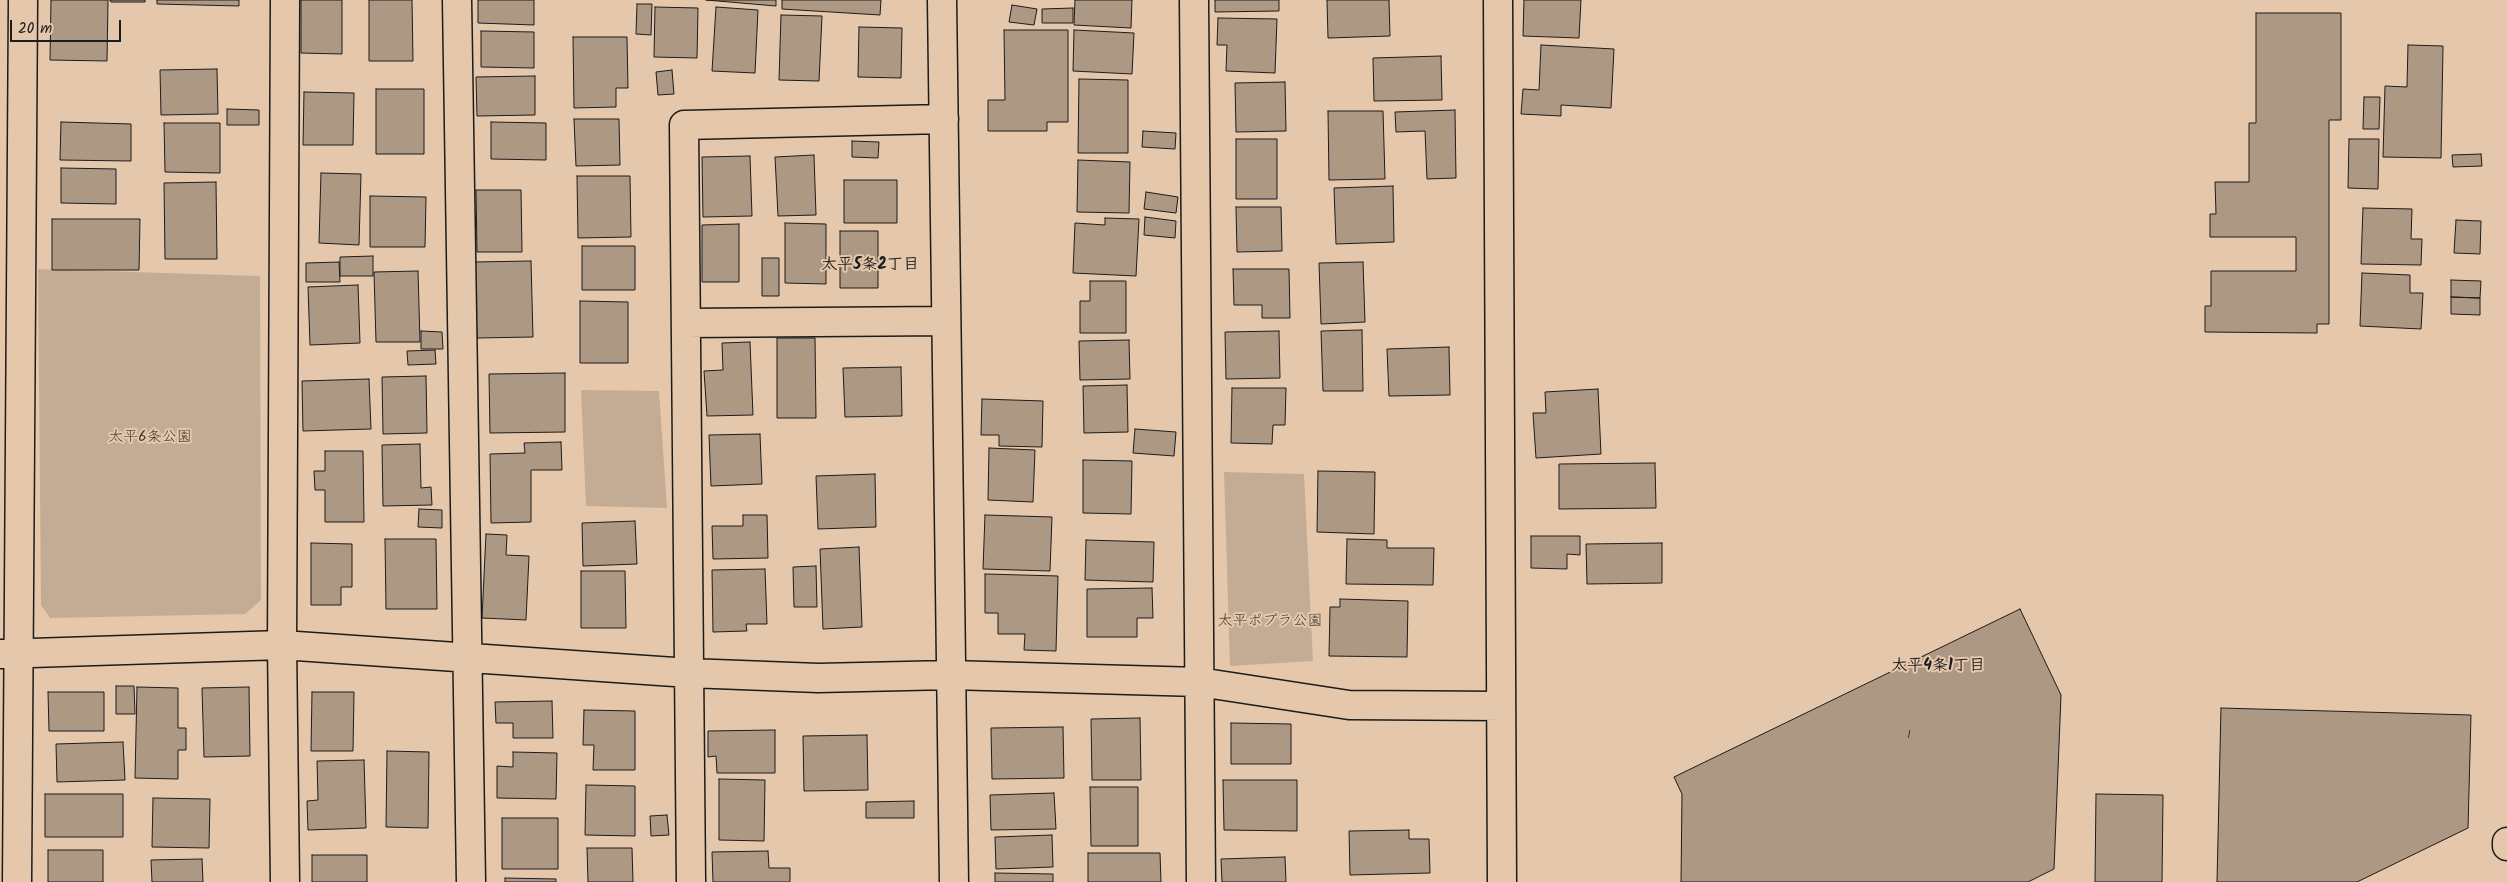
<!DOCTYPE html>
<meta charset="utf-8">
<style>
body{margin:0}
#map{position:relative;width:2507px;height:882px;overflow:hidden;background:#e5c8ac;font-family:Kalam,sans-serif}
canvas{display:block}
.scale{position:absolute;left:10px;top:20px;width:111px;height:22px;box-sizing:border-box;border:2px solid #1c1c1c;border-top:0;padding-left:6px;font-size:15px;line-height:18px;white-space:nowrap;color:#1c1c1c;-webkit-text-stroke:4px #e5c8ac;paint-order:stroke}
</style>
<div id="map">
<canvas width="2507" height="882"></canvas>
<div class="scale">20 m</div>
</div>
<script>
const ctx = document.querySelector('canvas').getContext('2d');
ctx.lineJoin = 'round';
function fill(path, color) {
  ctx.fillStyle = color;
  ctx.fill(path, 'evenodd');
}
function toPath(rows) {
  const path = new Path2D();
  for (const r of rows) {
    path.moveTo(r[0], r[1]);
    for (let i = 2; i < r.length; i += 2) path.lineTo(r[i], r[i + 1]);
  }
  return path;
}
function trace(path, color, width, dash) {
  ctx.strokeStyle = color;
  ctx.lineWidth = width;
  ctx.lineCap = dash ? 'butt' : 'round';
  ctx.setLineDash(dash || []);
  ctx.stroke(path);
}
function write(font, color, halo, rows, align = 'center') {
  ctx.font = font + ' Kalam,"Klee One",sans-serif';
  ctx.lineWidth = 4;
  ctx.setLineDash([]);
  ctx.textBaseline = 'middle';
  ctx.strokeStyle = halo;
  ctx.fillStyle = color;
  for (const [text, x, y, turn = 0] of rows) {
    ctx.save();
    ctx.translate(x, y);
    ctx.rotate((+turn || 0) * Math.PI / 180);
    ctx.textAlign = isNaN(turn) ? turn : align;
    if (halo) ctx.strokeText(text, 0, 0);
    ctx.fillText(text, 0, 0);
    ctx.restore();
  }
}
const green = toPath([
 [38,269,260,276,261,600,245,614,50,618,41,605],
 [581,390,659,391,667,508,586,506],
 [1224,472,1304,474,1313,661,1230,666]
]);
const building = toPath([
 [51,0,108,0,107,61,50,60,51,0],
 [110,0,145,0,145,2,111,2,110,0],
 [157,0,239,0,239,6,157,4,157,0],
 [301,0,342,0,342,54,301,53,301,0],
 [369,0,412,0,413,61,369,61,369,0],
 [478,0,534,0,534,25,478,23,478,0],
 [706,0,776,0,776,6,706,0],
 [782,0,881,0,880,15,782,9,782,0],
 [1075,0,1132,0,1131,28,1074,25,1075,0],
 [1215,0,1279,0,1279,11,1215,12,1215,0],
 [1327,0,1389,0,1390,36,1328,38,1327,0],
 [1524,0,1581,0,1579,38,1523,36,1524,0],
 [637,4,652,4,651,35,636,34,637,4],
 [1012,5,1037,9,1034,25,1009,22,1012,5],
 [655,7,698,8,697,58,654,57,655,7],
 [716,7,758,10,755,73,712,71,716,7],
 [1073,8,1073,23,1042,23,1042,9,1073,8],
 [2256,13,2341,13,2341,120,2329,120,2329,324,2317,324,2317,333,2205,332,2205,306,2211,306,2211,271,2296,271,2296,237,2210,237,2210,214,2216,214,2215,182,2249,182,2249,123,2256,123,2256,13],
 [781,15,822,16,819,81,779,80,781,15],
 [1218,18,1277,19,1275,73,1226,71,1227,45,1217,45,1218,18],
 [859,27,902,28,901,78,858,77,859,27],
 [1004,30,1068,30,1068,122,1047,122,1047,131,988,131,988,100,1005,100,1004,30],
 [1074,30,1134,33,1132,74,1073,71,1074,30],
 [481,31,534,32,534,68,481,67,481,31],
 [573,37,627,37,628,88,616,88,616,107,574,108,573,37],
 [1541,45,1614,49,1611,108,1561,105,1561,116,1521,114,1523,89,1539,90,1541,45],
 [2408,45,2443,46,2441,158,2383,157,2385,86,2407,87,2408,45],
 [1441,56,1442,100,1374,101,1373,58,1441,56],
 [217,69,218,114,161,115,160,70,217,69],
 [672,70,674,94,658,95,656,72,672,70],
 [535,76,535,115,477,116,476,77,535,76],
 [1079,79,1128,80,1128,153,1078,153,1079,79],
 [1285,82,1286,131,1236,132,1235,83,1285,82],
 [376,89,424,89,424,154,376,154,376,89],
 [304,92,354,93,353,145,303,145,304,92],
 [2364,97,2380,97,2379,129,2363,129,2364,97],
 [227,109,259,110,259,125,227,125,227,109],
 [1455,110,1456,178,1427,179,1425,131,1396,132,1395,112,1455,110],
 [1328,111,1383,111,1385,179,1329,180,1328,111],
 [574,119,619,119,620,165,576,166,574,119],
 [61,122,131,124,131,161,60,160,61,122],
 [491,122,546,123,546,160,491,159,491,122],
 [164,123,220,123,220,173,165,172,164,123],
 [1143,131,1176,133,1175,149,1142,147,1143,131],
 [1236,139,1277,139,1277,199,1236,199,1236,139],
 [2349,139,2379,139,2378,189,2348,188,2349,139],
 [852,141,879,142,878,158,852,157,852,141],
 [2481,154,2482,166,2453,167,2452,155,2481,154],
 [814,155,816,215,778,216,775,157,814,155],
 [750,156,752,216,703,217,702,157,750,156],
 [1078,160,1130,162,1129,213,1077,212,1078,160],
 [61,168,116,169,116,204,61,203,61,168],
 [321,173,361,174,359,245,319,243,321,173],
 [577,176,630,176,631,237,578,238,577,176],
 [844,180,897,180,897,223,844,223,844,180],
 [216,182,217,259,165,259,164,183,216,182],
 [1393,186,1394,242,1336,244,1334,188,1393,186],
 [476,190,521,190,522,252,477,252,476,190],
 [1146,192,1178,197,1176,213,1144,209,1146,192],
 [370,196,426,197,425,247,370,247,370,196],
 [1236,207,1281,207,1282,251,1237,252,1236,207],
 [2363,208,2412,209,2411,239,2422,239,2421,265,2361,264,2363,208],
 [1145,217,1176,221,1175,238,1144,235,1145,217],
 [1105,218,1139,219,1136,276,1073,273,1075,223,1105,225,1105,218],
 [52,219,140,219,139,270,52,270,52,219],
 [2456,220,2481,221,2480,254,2454,253,2456,220],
 [785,223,826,224,826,284,785,283,785,223],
 [739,224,739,282,702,282,702,225,739,224],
 [840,231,878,231,878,288,840,288,840,231],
 [582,246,635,246,635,290,582,290,582,246],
 [373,256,373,276,340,276,340,257,373,256],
 [762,258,779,258,779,296,762,296,762,258],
 [531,261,533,337,477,338,474,262,531,261],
 [339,262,340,282,306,282,306,263,339,262],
 [1363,262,1365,322,1321,324,1319,263,1363,262],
 [1233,269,1289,269,1290,318,1262,318,1262,305,1234,305,1233,269],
 [418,271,420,342,376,342,374,272,418,271],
 [2362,273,2410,275,2410,293,2423,293,2421,329,2360,326,2362,273],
 [2451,280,2481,281,2480,298,2451,297,2451,280],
 [1090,281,1126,281,1126,333,1080,333,1080,301,1090,301,1090,281],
 [358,285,360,343,310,345,308,287,358,285],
 [2451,297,2480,298,2480,315,2451,314,2451,297],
 [580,301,628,302,628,363,580,363,580,301],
 [1362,330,1363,391,1323,391,1321,331,1362,330],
 [421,331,442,332,443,349,421,349,421,331],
 [1279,331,1280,378,1226,379,1225,332,1279,331],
 [777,338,815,338,816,418,777,418,777,338],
 [1129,340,1130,379,1080,380,1079,341,1129,340],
 [750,342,753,415,707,416,704,371,723,370,722,343,750,342],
 [1449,347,1450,395,1389,396,1387,349,1449,347],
 [435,350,436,364,408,365,407,351,435,350],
 [901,367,902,416,845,417,843,368,901,367],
 [565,373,565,432,490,433,489,374,565,373],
 [426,376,427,433,383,434,382,377,426,376],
 [369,379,371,429,303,431,302,381,369,379],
 [1127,385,1128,432,1084,433,1083,386,1127,385],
 [1232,388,1286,388,1285,425,1273,425,1272,444,1231,443,1232,388],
 [1598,389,1601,454,1536,458,1533,413,1546,413,1545,392,1598,389],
 [982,399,1043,401,1042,447,999,446,999,435,981,435,982,399],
 [1135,429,1176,432,1174,456,1133,453,1135,429],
 [760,434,762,484,711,486,709,435,760,434],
 [561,442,562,470,531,470,531,522,491,523,490,454,525,453,524,443,561,442],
 [420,444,421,488,431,487,432,505,383,506,382,445,420,444],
 [989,448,1035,450,1033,502,988,500,989,448],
 [325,451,363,451,364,522,325,522,325,490,315,490,314,471,325,471,325,451],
 [1083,460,1132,461,1131,514,1083,513,1083,460],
 [1655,463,1656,508,1559,509,1559,464,1655,463],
 [1318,471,1375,472,1374,534,1317,532,1318,471],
 [875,474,876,527,818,529,816,476,875,474],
 [419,509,442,510,442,528,418,527,419,509],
 [743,515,767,515,768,558,713,559,712,526,743,526,743,515],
 [985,515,1052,517,1050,571,983,569,985,515],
 [635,521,637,564,583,566,582,523,635,521],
 [486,534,507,535,506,555,529,556,526,620,482,618,486,534],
 [1531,536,1580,536,1580,555,1567,554,1567,569,1531,568,1531,536],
 [385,539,436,539,437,609,386,609,385,539],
 [1347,539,1387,540,1387,548,1434,548,1433,585,1346,584,1347,539],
 [1086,540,1154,542,1153,582,1085,580,1086,540],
 [311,543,352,544,352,587,341,587,341,605,311,605,311,543],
 [1662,543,1662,583,1587,584,1586,544,1662,543],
 [859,547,862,627,823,629,820,549,859,547],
 [816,566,817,607,794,607,793,567,816,566],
 [765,569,767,624,746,624,747,631,713,632,712,570,765,569],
 [581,571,625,571,626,628,581,628,581,571],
 [985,574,1058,576,1056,651,1024,650,1025,634,998,634,998,613,985,613,985,574],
 [1152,588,1153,618,1137,618,1137,637,1087,637,1087,589,1152,588],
 [1340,599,1408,601,1407,657,1329,656,1330,607,1340,607,1340,599],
 [2020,609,2061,695,2054,869,2028,882,1681,882,1682,794,1674,777,2020,609],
 [116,686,134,686,135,714,116,714,116,686],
 [137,687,178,688,178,728,186,728,186,750,178,750,178,779,135,778,137,687],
 [249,687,250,756,204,757,202,688,249,687],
 [48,692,104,692,104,731,49,731,48,692],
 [312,692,354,692,353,751,311,751,312,692],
 [552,701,553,738,513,738,513,723,496,723,495,702,552,701],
 [2221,708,2471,715,2468,828,2357,882,2217,882,2221,708],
 [584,710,635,711,635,770,593,770,594,745,583,745,584,710],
 [1140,718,1141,780,1092,780,1091,719,1140,718],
 [1231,723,1291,724,1291,764,1231,764,1231,723],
 [1063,727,1064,778,992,779,991,728,1063,727],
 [775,730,775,773,717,773,716,756,708,757,708,731,775,730],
 [867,735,868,790,804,791,803,736,867,735],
 [123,742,125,780,57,782,56,744,123,742],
 [387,751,429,752,428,828,386,827,387,751],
 [513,752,557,753,556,799,497,798,497,766,513,767,513,752],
 [364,760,366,828,308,830,307,801,318,800,317,761,364,760],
 [719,779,765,780,764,841,719,840,719,779],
 [1223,780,1297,780,1297,831,1224,830,1223,780],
 [586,785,635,786,635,836,585,835,586,785],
 [1090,787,1138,787,1138,846,1091,846,1090,787],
 [1054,793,1056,829,991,830,990,795,1054,793],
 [45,794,123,794,123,837,45,837,45,794],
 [2096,794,2163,795,2162,882,2095,882,2096,794],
 [153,798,210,799,209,848,152,847,153,798],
 [914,801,914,818,866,818,866,802,914,801],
 [667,815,669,835,651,836,650,816,667,815],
 [502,818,558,818,558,869,502,869,502,818],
 [1409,830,1409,839,1429,839,1430,873,1350,875,1349,831,1409,830],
 [1052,835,1053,867,996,869,995,837,1052,835],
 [587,848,632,848,633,882,588,882,587,848],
 [48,850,103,850,103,882,48,882,48,850],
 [768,851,769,868,790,868,790,882,713,882,712,852,768,851],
 [1088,853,1160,853,1161,882,1088,882,1088,853],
 [312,855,367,855,367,882,312,882,312,855],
 [1285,857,1286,882,1222,882,1221,859,1285,857],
 [202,859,203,882,152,882,151,860,202,859],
 [995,873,1053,874,1053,882,995,882,995,873],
 [505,878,556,879,556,882,505,882,505,878]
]);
const minor = toPath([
 [457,0,471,882],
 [942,0,954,882],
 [1194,0,1201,882],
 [1498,0,1502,882],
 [686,323,946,321],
 [0,654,282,645,689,673,818,678,950,675,1199,682,1349,705,1501,706],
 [2507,842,2507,846],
 [17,882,23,0],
 [285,882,282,645,285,0],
 [691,882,684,125,944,119]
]);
const numberNames = [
 ["1",1909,736]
];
const parkNames = [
 ["太平6条公園",150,438],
 ["太平ポプラ公園",1270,622]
];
const neighbourhoodNames = [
 ["太平5条2丁目",870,266],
 ["太平4条1丁目",1938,667]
];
fill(green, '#c4ac94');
fill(building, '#ad9884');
trace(building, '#1c1c1c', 1);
trace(minor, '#1c1c1c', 31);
trace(minor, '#e5c8ac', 28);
write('12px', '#403b36', null, numberNames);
write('15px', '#3e3934', '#e5c8ac', parkNames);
write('bold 16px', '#1c1c1c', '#e5c8ac', neighbourhoodNames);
</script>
